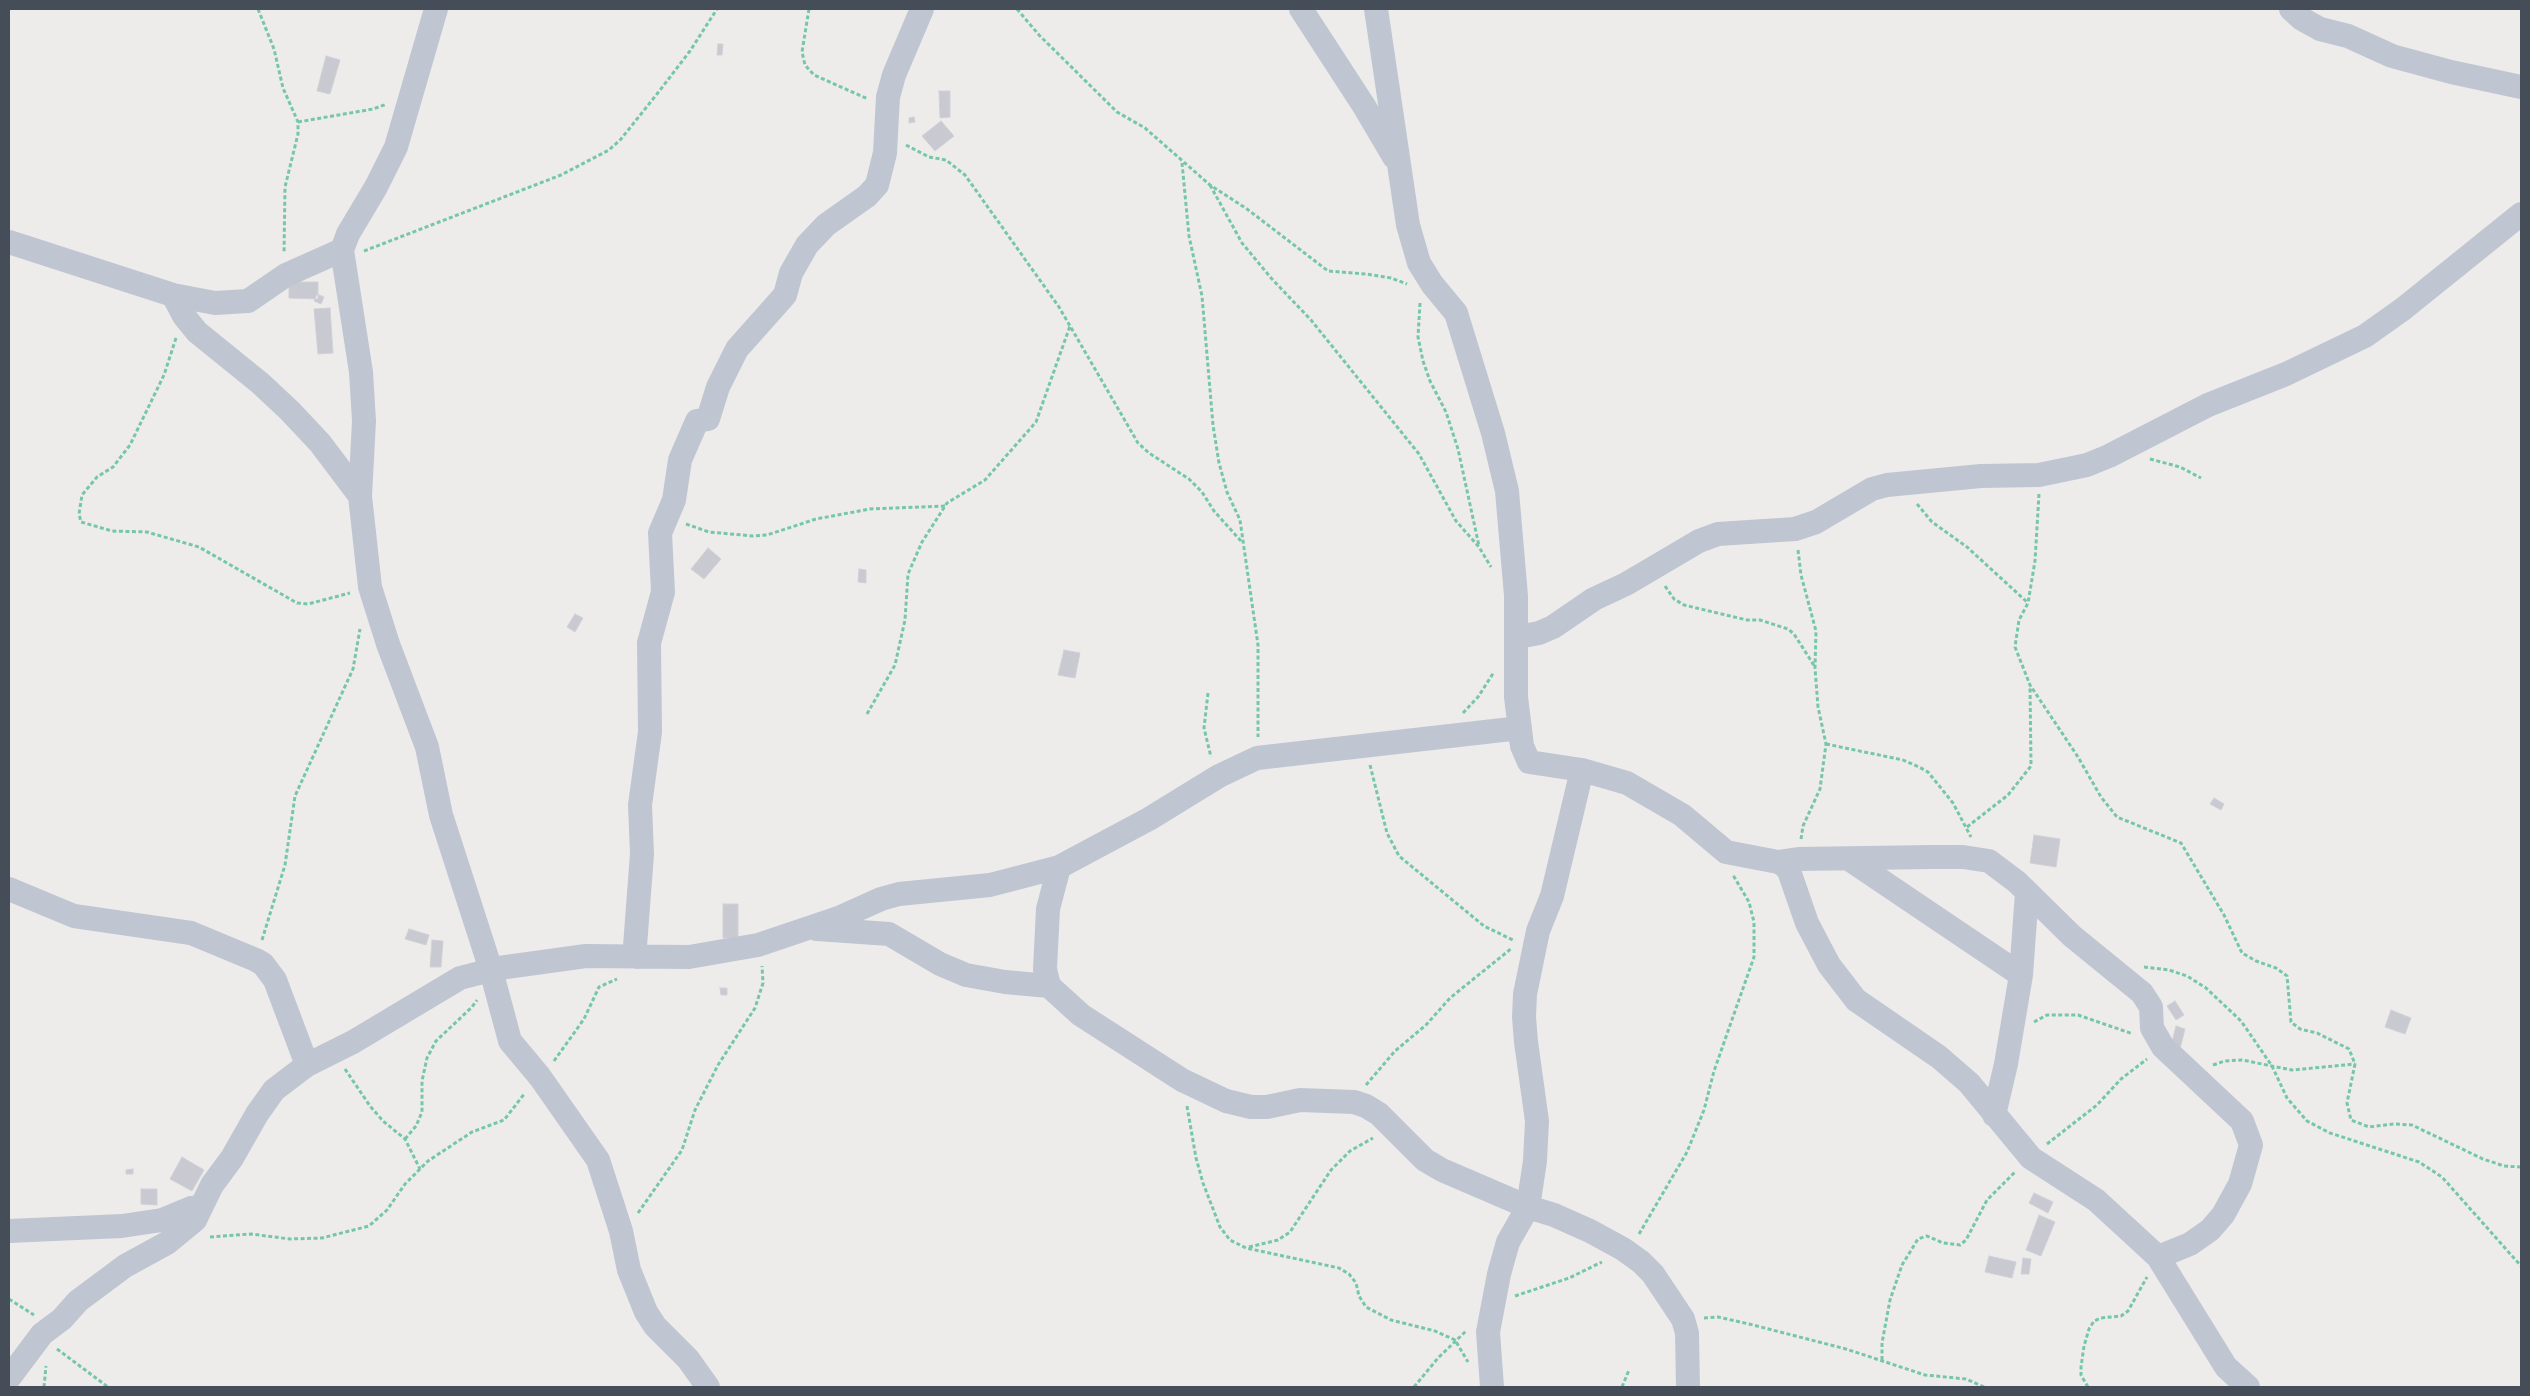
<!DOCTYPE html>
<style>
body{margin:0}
#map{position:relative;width:2530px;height:1396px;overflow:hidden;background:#eeeceb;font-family:Manrope,sans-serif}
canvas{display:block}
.frame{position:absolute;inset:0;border:10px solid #454d58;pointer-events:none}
</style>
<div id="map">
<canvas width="2530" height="1396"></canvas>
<div class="frame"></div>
</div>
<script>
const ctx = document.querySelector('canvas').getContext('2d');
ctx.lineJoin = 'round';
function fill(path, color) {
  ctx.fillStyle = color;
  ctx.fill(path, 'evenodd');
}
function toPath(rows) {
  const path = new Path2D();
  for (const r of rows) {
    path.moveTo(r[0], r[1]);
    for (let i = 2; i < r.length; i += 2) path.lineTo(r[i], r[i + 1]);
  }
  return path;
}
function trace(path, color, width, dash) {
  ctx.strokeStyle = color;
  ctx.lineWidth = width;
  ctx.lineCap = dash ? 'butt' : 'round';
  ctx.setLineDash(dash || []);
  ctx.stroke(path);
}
const building = toPath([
 [718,44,723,44,722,55,717,55,718,44],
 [326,56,340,60,330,94,317,91,326,56],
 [939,91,950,91,950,117,940,118,939,91],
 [914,117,915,122,909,123,909,118,914,117],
 [941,121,954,136,935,151,922,136,941,121],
 [289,282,318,282,318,299,289,298,289,282],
 [317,294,324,297,321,304,314,301,317,294],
 [330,308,333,353,318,354,314,309,330,308],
 [708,548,721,559,704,579,691,569,708,548],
 [859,569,866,570,866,583,858,582,859,569],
 [575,614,583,618,575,632,567,627,575,614],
 [1064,650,1080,653,1075,678,1058,675,1064,650],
 [2214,798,2224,804,2221,810,2210,804,2214,798],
 [2034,835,2060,839,2056,867,2030,863,2034,835],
 [723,904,738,904,738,938,723,938,723,904],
 [409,929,429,935,426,945,405,939,409,929],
 [432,940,443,941,441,967,430,967,432,940],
 [720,988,727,988,727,995,721,995,720,988],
 [2175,1001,2184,1015,2176,1020,2167,1006,2175,1001],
 [2391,1010,2411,1018,2405,1034,2385,1027,2391,1010],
 [2176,1026,2185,1029,2180,1049,2171,1046,2176,1026],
 [182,1157,204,1170,192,1191,170,1179,182,1157],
 [133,1169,133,1174,126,1174,126,1170,133,1169],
 [141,1189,157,1189,157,1205,141,1204,141,1189],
 [2034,1193,2053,1202,2048,1213,2029,1203,2034,1193],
 [2039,1215,2055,1222,2041,1256,2026,1250,2039,1215],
 [1989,1256,2016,1262,2012,1278,1985,1272,1989,1256],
 [2023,1258,2031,1259,2029,1274,2021,1274,2023,1258]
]);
const path = toPath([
 [258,9,274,49,283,88,298,122,298,134,285,187,284,253],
 [809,9,802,52,805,65,814,75,868,99],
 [1017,9,1039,35,1117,112,1145,128,1210,185,1247,209,1328,271,1366,274,1391,278,1407,284],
 [298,122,373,109,387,104],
 [906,145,929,157,946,160,965,175,1059,307,1138,443,1149,453,1189,479,1202,492,1214,511,1241,541],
 [1182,163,1189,236,1202,296,1213,425,1219,463,1227,492,1240,520,1258,645,1258,737],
 [1210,185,1242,243,1271,278,1311,320,1419,454,1456,521,1479,547,1491,567],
 [364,251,561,175,609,150,621,139,657,94,690,51,717,9],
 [1420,303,1418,337,1423,361,1430,381,1446,412,1458,449,1479,546],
 [176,338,164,375,130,445,113,467,97,477,82,495,79,514,81,522,112,531,147,532,199,547,297,603,308,604,350,593],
 [2150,459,2180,467,2201,478],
 [2039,494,2035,561,2028,603,2019,620,2015,647,2030,685,2078,757,2101,797,2117,817,2181,843,2224,915,2242,953,2256,961,2276,968,2287,976,2291,1022,2300,1029,2317,1033,2349,1049,2355,1064,2347,1103,2351,1120,2369,1127,2394,1124,2412,1125,2483,1159,2504,1166,2521,1167],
 [1917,504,1932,522,1967,547,2027,602],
 [686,524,709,532,753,536,767,535,816,519,870,509,945,506],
 [1798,550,1801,575,1816,631,1815,668,1818,707,1826,744,1820,789,1803,826,1801,839],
 [1665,586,1674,599,1684,605,1747,620,1760,620,1788,629,1794,634,1815,667],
 [1208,693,1204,728,1211,757],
 [1463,713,1478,697,1494,672],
 [867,714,895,665,905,620,908,574,922,542,947,503,985,480,1036,422,1070,326],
 [1826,744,1903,760,1919,767,1928,772,1953,803,1971,837],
 [1370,765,1387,833,1399,856,1484,926,1515,941],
 [1967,827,2008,795,2031,766,2030,685],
 [262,940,285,865,295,796,353,669,360,629],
 [2144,967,2169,970,2187,976,2206,988,2241,1021,2272,1066,2287,1098,2307,1121,2330,1133,2419,1162,2442,1177,2521,1266],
 [2034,1022,2047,1015,2078,1015,2133,1034],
 [554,1061,584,1019,599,987,617,979],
 [2213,1065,2225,1061,2242,1060,2292,1070,2355,1064],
 [345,1069,370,1106,383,1121,405,1139,420,1169],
 [1366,1085,1395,1051,1426,1025,1450,998,1512,948],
 [1187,1106,1196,1158,1203,1183,1220,1227,1230,1240,1246,1248,1339,1268,1349,1274,1356,1283,1359,1296,1366,1307,1391,1320,1435,1331,1455,1340,1468,1362],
 [405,1139,416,1126,422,1112,422,1081,427,1058,436,1041,472,1007,477,1000],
 [2047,1144,2097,1105,2121,1079,2147,1059],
 [638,1213,682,1150,695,1110,718,1065,755,1008,763,983,762,966],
 [1639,1234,1687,1152,1704,1110,1714,1071,1754,957,1754,922,1749,902,1733,875],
 [210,1237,251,1234,290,1239,322,1238,369,1226,387,1210,405,1184,428,1161,472,1132,504,1120,525,1093],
 [1249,1247,1278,1240,1290,1232,1331,1170,1350,1151,1373,1138],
 [1515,1296,1569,1278,1602,1262],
 [9,1299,34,1315],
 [1704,1318,1718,1317,1749,1324,1846,1349,1925,1375,1966,1379,1984,1387],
 [57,1349,108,1387],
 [1882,1360,1882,1343,1890,1300,1902,1265,1918,1239,1927,1236,1943,1243,1960,1245,1966,1240,1987,1200,2016,1171],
 [44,1387,46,1366],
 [1414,1387,1438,1358,1466,1331],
 [1622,1387,1629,1370],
 [2088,1387,2081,1375,2081,1367,2084,1346,2089,1329,2094,1321,2101,1318,2121,1316,2128,1311,2147,1277]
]);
const minor = toPath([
 [436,9,396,147,376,187,348,234,342,250,361,372,364,421,360,496,370,587,388,644,427,747,441,815,491,970,510,1041,540,1077,598,1160,621,1231,629,1270,646,1312,655,1326,688,1359,708,1387],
 [1301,9,1364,106,1394,157],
 [1376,9,1408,225,1419,263,1432,284,1456,313,1493,433,1507,491,1516,596,1516,697,1522,746,1529,762,1582,770,1627,783,1682,815,1726,852,1778,862,1784,865,1789,871,1807,923,1829,965,1856,1000,1939,1057,1969,1083,2031,1158,2096,1200,2158,1257,2226,1367,2248,1387],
 [2291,9,2302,19,2320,29,2348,36,2392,56,2451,72,2521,87],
 [9,242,173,295,215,303,248,301,286,275,342,250],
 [173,295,184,316,197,332,260,383,290,411,320,443,360,496],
 [1518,637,1539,633,1553,627,1594,599,1626,584,1699,541,1718,534,1795,529,1816,522,1872,489,1887,485,1981,476,2039,475,2087,465,2109,456,2208,405,2286,374,2365,336,2403,309,2521,214],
 [1849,859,2021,975],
 [1778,862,1798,859,1931,857,1963,857,1989,861,2017,882,2072,936,2142,993,2151,1007,2152,1028,2163,1047,2242,1121,2251,1145,2240,1184,2223,1215,2210,1230,2190,1244,2158,1257],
 [1059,867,1048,909,1045,969,1049,986,1081,1015,1182,1080,1226,1101,1251,1107,1267,1107,1300,1100,1354,1102,1366,1106,1379,1114,1425,1160,1442,1170,1528,1207,1554,1215,1590,1231,1623,1249,1641,1262,1653,1274,1683,1319,1687,1333,1688,1387],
 [9,889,74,916,191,933,256,960,263,964,275,980,307,1065],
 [817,929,889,934,940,964,966,975,1005,982,1049,986],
 [638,957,635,946,642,854,640,805,650,732,649,643,663,592,660,533,674,500,680,460,697,421,708,419,718,387,737,349,785,295,791,273,807,245,826,225,867,196,877,185,885,153,888,97,894,75,922,9],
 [1994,1115,2006,1064,2021,975,2027,892],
 [9,1231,122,1226,162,1220,191,1208,201,1207],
 [9,1378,42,1334,62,1319,78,1301,125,1266,167,1243,195,1220,212,1185,232,1158,257,1114,274,1090,307,1065,353,1042,460,978,499,968,586,956,689,957,758,945,841,917,881,899,899,894,990,885,1059,867,1149,819,1219,776,1257,758,1520,728],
 [1492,1387,1488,1332,1499,1274,1508,1242,1528,1207,1535,1161,1537,1121,1526,1042,1524,1017,1525,994,1538,931,1552,896,1582,770]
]);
fill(building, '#c9cad1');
trace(building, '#d0d1d7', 1);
trace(path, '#75c7a7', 3, [4, 2.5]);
trace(minor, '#bfc6d1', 24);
</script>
